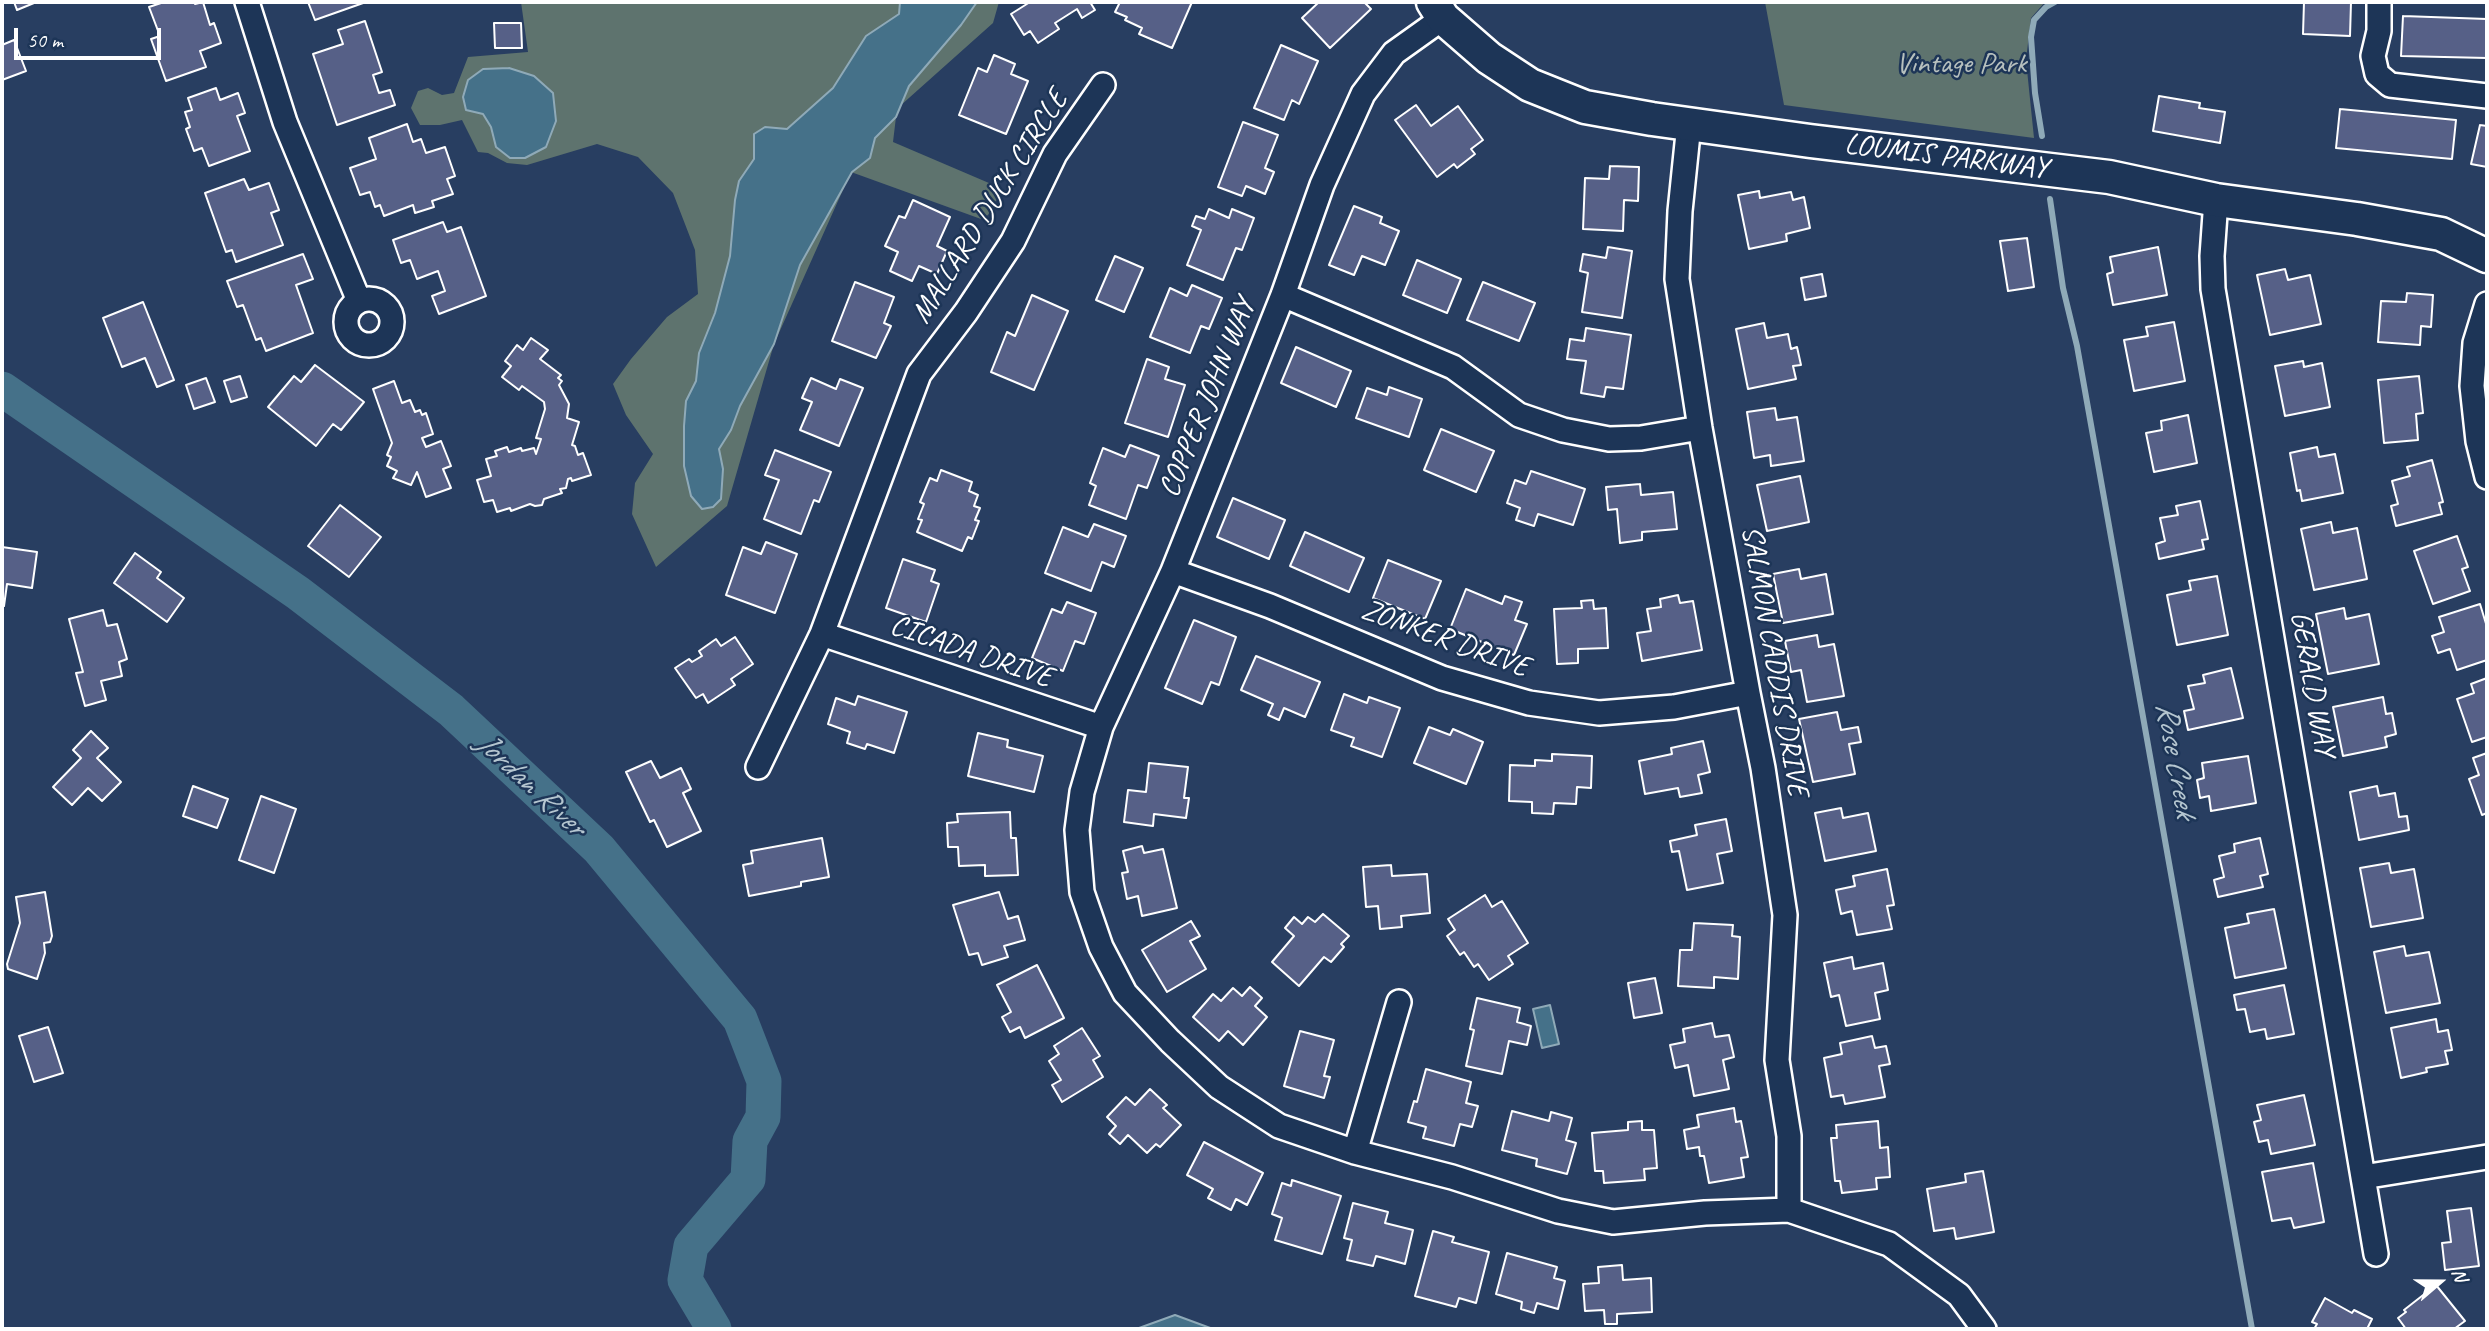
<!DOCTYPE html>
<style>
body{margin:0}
#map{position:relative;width:2489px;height:1331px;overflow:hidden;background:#283e61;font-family:Caveat,sans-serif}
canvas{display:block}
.frame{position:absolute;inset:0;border:4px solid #fff;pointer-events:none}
.north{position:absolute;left:2405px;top:1247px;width:70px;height:70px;-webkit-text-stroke:5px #1d3557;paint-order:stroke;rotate:70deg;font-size:19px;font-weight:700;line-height:28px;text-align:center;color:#fff}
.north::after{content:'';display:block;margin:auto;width:24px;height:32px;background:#fff;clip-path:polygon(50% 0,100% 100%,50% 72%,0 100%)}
.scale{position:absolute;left:14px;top:28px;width:147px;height:32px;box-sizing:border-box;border:4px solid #fff;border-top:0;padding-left:9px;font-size:21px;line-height:24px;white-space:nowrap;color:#fff;-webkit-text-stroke:5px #1d3557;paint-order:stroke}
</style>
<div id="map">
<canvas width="2489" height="1331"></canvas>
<div class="frame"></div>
<div class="north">N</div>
<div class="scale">50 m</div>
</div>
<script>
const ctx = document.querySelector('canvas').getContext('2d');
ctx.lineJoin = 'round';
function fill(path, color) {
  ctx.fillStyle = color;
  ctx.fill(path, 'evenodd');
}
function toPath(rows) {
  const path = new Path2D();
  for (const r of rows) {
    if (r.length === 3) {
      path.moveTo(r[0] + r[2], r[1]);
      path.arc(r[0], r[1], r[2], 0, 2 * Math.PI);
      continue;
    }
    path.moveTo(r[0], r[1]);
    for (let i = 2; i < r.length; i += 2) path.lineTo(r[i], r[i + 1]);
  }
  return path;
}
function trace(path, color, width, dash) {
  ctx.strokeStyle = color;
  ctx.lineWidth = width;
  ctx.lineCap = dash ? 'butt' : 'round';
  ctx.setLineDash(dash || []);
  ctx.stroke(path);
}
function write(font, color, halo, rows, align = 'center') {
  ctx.font = font + ' Caveat,sans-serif';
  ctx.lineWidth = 5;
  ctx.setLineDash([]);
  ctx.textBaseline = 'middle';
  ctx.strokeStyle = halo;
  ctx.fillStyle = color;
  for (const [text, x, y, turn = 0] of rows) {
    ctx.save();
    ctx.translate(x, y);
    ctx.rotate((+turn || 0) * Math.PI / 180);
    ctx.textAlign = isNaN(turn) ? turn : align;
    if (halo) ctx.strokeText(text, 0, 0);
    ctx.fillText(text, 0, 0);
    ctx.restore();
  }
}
const green = toPath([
 [521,2,999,2,993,23,900,106,896,117,893,142,1003,189,988,215,981,219,851,172,774,344,727,506,656,567,632,514,635,483,653,454,626,415,613,384,631,359,667,317,698,294,695,250,673,193,638,157,597,144,527,165,507,163,488,153,478,152,462,120,440,125,420,125,411,108,418,91,428,88,442,95,454,93,468,57,528,52],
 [1765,2,2045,2,2031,18,2026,60,2034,138,1784,105]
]);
const water = toPath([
 [900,2,977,2,961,25,909,86,896,117,875,138,870,158,852,172,800,265,774,344,740,406,731,430,719,449,723,469,721,499,713,507,702,509,691,496,684,466,684,426,686,401,696,381,699,353,715,313,730,256,735,200,739,181,754,159,754,134,765,127,787,129,833,88,866,36,899,14,900,2],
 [509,68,534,76,553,93,556,121,546,147,525,158,510,158,496,147,491,127,483,114,466,110,463,97,468,80,483,69,509,68],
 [1550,1005,1559,1044,1542,1048,1533,1009,1550,1005],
 [1175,1315,1213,1329,1139,1328,1175,1315]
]);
const stream = toPath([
 [2042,136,2035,93,2031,37,2034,20,2046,7,2055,2],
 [2050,199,2063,288,2077,346,2252,1329]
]);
const river = toPath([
 [2,389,298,593,451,710,599,849,740,1019,764,1081,763,1117,750,1141,748,1179,691,1246,685,1280,714,1329]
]);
const building = toPath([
 [14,2,33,2,34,3,17,10,14,2],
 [164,2,195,2,195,4,203,2,210,25,214,23,221,43,200,51,206,67,166,81,151,39,160,36,149,7,164,2],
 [308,2,366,2,315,20,308,2],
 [1030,2,1090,2,1095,10,1082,18,1077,9,1055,23,1059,29,1038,43,1030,31,1024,35,1011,14,1030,2],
 [1120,2,1192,2,1172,48,1139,34,1142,28,1125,20,1127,17,1115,12,1120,2],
 [1319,2,1364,2,1371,9,1330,48,1302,18,1319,2],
 [2304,2,2351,2,2350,36,2303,34,2304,2],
 [2403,16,2487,19,2487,58,2401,56,2403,16],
 [365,21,382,72,373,75,379,93,390,90,395,105,337,125,313,54,343,44,338,30,365,21],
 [494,23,521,23,522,48,495,48,494,23],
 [14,40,26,71,2,80,2,45,14,40],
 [1281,45,1318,61,1299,104,1292,100,1284,120,1254,108,1281,45],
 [994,55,1015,64,1011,74,1028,81,1006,134,959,115,978,68,987,72,994,55],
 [216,88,220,100,238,93,245,113,237,116,250,151,209,166,202,148,194,151,186,129,190,127,185,112,192,110,188,98,216,88],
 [2159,96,2200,103,2199,108,2225,112,2220,143,2153,131,2159,96],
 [1416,105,1431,126,1458,106,1483,140,1471,149,1475,154,1457,168,1454,164,1437,177,1395,120,1416,105],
 [2340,109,2456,120,2452,159,2336,148,2340,109],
 [1243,122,1278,135,1265,168,1274,172,1265,194,1246,186,1242,196,1218,187,1243,122],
 [407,124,413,142,421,139,426,153,445,147,455,176,447,179,453,194,432,201,434,207,415,213,413,205,384,216,380,205,375,207,370,192,360,195,350,168,376,159,369,138,407,124],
 [2480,125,2487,126,2487,167,2471,164,2480,125],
 [1610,166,1639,167,1638,201,1624,200,1623,231,1583,229,1585,178,1609,179,1610,166],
 [244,179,249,190,269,183,279,210,271,213,283,245,236,262,232,250,226,252,205,193,244,179],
 [1759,191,1760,198,1791,192,1793,200,1804,197,1810,228,1786,234,1787,241,1749,249,1738,195,1759,191],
 [913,200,950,217,937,246,947,251,937,274,919,266,912,281,890,271,898,252,885,246,899,216,905,218,913,200],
 [1354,206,1382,217,1380,223,1399,231,1385,265,1362,256,1354,275,1329,265,1354,206],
 [1209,209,1229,218,1232,209,1254,218,1242,250,1236,248,1223,280,1187,265,1201,230,1192,226,1196,216,1205,219,1209,209],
 [443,222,447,232,461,227,486,296,439,314,432,296,445,291,438,271,417,279,410,260,401,263,393,240,443,222],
 [2027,238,2034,287,2008,291,2000,241,2027,238],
 [1608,247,1632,251,1622,318,1582,312,1588,273,1580,271,1583,254,1606,258,1608,247],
 [2158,247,2167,295,2113,305,2107,274,2113,272,2110,257,2158,247],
 [303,254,313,279,296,285,313,333,266,351,261,338,256,340,243,305,237,307,227,281,303,254],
 [1115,256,1143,268,1124,312,1096,300,1115,256],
 [1417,260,1461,279,1447,313,1403,295,1417,260],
 [2285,269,2288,280,2310,275,2321,324,2270,335,2257,275,2285,269],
 [1822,274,1826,296,1805,300,1801,278,1822,274],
 [855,282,894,297,884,323,891,326,876,358,832,341,855,282],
 [1483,282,1535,303,1519,341,1467,320,1483,282],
 [1192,285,1222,298,1209,329,1201,326,1190,353,1150,337,1170,288,1187,296,1192,285],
 [2407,293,2433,295,2431,327,2421,326,2420,345,2378,342,2381,301,2406,302,2407,293],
 [1032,295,1068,311,1034,390,991,372,1007,332,1015,336,1032,295],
 [143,302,174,380,157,387,145,358,122,367,103,318,143,302],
 [2174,322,2185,381,2134,391,2124,340,2148,336,2146,327,2174,322],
 [1764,323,1767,338,1788,334,1791,349,1797,347,1801,365,1793,366,1796,379,1748,389,1736,329,1764,323],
 [1586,328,1631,335,1623,389,1606,387,1604,397,1581,393,1586,361,1567,359,1570,339,1584,341,1586,328],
 [531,338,548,350,540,359,561,375,558,378,562,381,559,385,569,404,567,418,579,422,572,445,575,446,578,455,583,453,591,475,572,481,571,478,568,479,566,488,560,489,562,493,544,499,542,505,535,506,530,504,511,511,510,508,497,512,493,500,484,502,477,480,491,476,486,459,497,456,495,451,507,447,509,452,521,448,522,451,534,448,536,454,541,439,536,438,545,409,544,402,522,386,519,390,502,377,511,366,505,361,517,345,523,350,531,338],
 [1296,347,1351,371,1336,407,1281,383,1296,347],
 [1147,359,1169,367,1165,379,1185,385,1168,437,1125,423,1147,359],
 [2303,361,2304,367,2322,363,2330,407,2285,416,2275,366,2303,361],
 [315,365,364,402,341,430,333,424,316,446,268,407,294,376,301,382,315,365],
 [240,376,247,397,231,402,224,381,240,376],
 [2419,376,2423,413,2416,414,2418,440,2384,443,2378,380,2419,376],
 [206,378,215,402,194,409,186,385,206,378],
 [811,378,836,389,840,379,863,388,839,446,800,430,812,402,802,398,811,378],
 [394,381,402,403,410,400,415,412,420,410,422,415,426,413,433,434,422,438,426,447,441,441,451,466,443,469,451,488,426,497,417,472,411,485,393,478,397,471,387,466,391,457,387,455,392,443,373,389,394,381],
 [1389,387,1422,399,1409,437,1356,418,1367,388,1387,395,1389,387],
 [1775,408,1777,420,1797,417,1804,461,1771,466,1770,455,1754,458,1747,412,1775,408],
 [2188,415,2197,463,2154,472,2146,433,2162,430,2161,421,2188,415],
 [1441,429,1494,451,1476,492,1424,470,1441,429],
 [1130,445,1159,456,1147,488,1138,485,1126,519,1089,505,1096,486,1090,483,1103,448,1125,457,1130,445],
 [2317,447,2319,457,2335,454,2343,493,2302,501,2300,490,2297,491,2290,453,2317,447],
 [775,450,831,472,819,502,814,500,801,534,764,519,779,480,765,475,775,450],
 [2432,460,2443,502,2439,503,2442,514,2396,526,2391,506,2398,504,2392,481,2410,476,2407,467,2432,460],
 [941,470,972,482,969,491,978,495,974,506,980,508,975,520,979,521,972,539,968,537,962,551,917,532,922,520,918,519,924,504,920,502,930,478,937,481,941,470],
 [1531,471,1585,489,1573,525,1538,514,1534,526,1516,520,1520,508,1507,503,1515,480,1526,484,1531,471],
 [1800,476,1809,522,1767,531,1757,485,1800,476],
 [1640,484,1641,495,1673,492,1677,529,1642,532,1642,540,1620,543,1617,509,1608,510,1606,487,1640,484],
 [1233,498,1285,520,1269,559,1217,537,1233,498],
 [2200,501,2208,539,2202,540,2204,549,2159,559,2156,544,2165,541,2160,518,2178,515,2176,506,2200,501],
 [340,505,381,537,349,577,308,546,340,505],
 [2331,522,2333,533,2357,528,2367,579,2314,590,2301,529,2331,522],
 [1094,524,1126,536,1114,567,1102,562,1091,591,1045,573,1063,527,1088,537,1094,524],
 [1305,532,1364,558,1349,592,1290,566,1305,532],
 [2457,536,2468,567,2462,569,2470,591,2433,604,2414,551,2457,536],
 [766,542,797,554,775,613,726,595,743,547,761,554,766,542],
 [2,547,37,552,32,588,7,584,4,606,2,605,2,547],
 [135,553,161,572,157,578,184,598,167,622,114,583,135,553],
 [903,559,935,570,931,581,939,584,926,622,886,608,903,559],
 [1388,560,1441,581,1425,619,1373,598,1388,560],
 [1799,569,1801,579,1826,574,1833,614,1783,623,1773,574,1799,569],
 [2217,576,2228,635,2177,645,2167,595,2191,590,2189,581,2217,576],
 [1466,589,1502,604,1505,596,1522,602,1515,620,1527,624,1514,655,1450,629,1466,589],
 [1678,595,1680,603,1693,601,1702,650,1642,661,1637,633,1651,631,1647,609,1661,607,1660,599,1678,595],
 [1593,600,1594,609,1606,608,1608,648,1578,649,1578,663,1557,664,1554,609,1582,608,1581,601,1593,600],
 [1067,602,1096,613,1084,644,1075,641,1063,671,1032,658,1052,609,1062,613,1067,602],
 [2480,604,2487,627,2487,660,2457,670,2450,649,2438,653,2432,636,2444,632,2439,617,2480,604],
 [2344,608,2346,619,2369,614,2379,664,2328,674,2316,614,2344,608],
 [103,610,107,626,117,624,127,659,119,662,122,676,101,681,106,700,85,706,76,673,83,672,69,619,103,610],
 [1194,620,1236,637,1219,685,1211,682,1202,704,1165,688,1194,620],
 [1817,635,1819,647,1834,644,1844,696,1807,702,1801,670,1791,672,1785,641,1817,635],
 [735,637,753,664,731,679,735,685,708,703,703,694,696,698,675,668,689,659,692,662,702,656,699,651,716,639,721,646,735,637],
 [1256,656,1320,682,1305,717,1284,708,1279,720,1268,715,1273,704,1241,690,1256,656],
 [2231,668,2243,718,2188,730,2184,711,2194,709,2188,686,2205,683,2203,675,2231,668],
 [2487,678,2487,737,2472,742,2457,699,2474,693,2471,684,2487,678],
 [1344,694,1367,703,1369,697,1400,708,1382,757,1351,746,1354,738,1331,730,1344,694],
 [858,696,907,712,894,753,867,744,865,749,847,743,850,732,828,724,836,698,855,705,858,696],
 [2383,697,2386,714,2392,713,2396,734,2385,737,2387,747,2343,756,2333,707,2383,697],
 [1837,712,1841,730,1858,727,1861,742,1849,744,1855,774,1813,782,1799,719,1837,712],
 [1429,727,1450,735,1453,729,1483,742,1466,784,1414,763,1429,727],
 [91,731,108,748,97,758,121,782,102,801,88,788,72,805,53,787,81,758,73,750,91,731],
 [978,733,1008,740,1007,747,1043,756,1034,792,968,776,978,733],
 [1703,741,1710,772,1698,775,1702,793,1680,797,1678,788,1645,794,1639,761,1672,754,1671,748,1703,741],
 [2487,753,2487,813,2482,815,2469,779,2479,775,2473,758,2487,753],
 [1552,754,1592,756,1591,788,1577,787,1576,804,1554,803,1553,814,1532,813,1532,802,1509,801,1510,765,1535,766,1535,760,1552,761,1552,754],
 [2248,756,2256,803,2211,811,2209,796,2200,798,2197,780,2204,778,2202,763,2248,756],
 [651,761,660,778,681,768,691,789,683,793,701,831,667,847,654,820,650,822,626,772,651,761],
 [1149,763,1188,767,1184,798,1189,798,1186,818,1154,814,1153,826,1124,822,1128,790,1146,792,1149,763],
 [193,786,228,799,217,828,183,816,193,786],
 [2377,786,2379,796,2395,793,2399,817,2407,816,2409,830,2359,840,2350,792,2377,786],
 [261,796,296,809,274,873,239,860,261,796],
 [1841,808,1843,818,1868,813,1876,851,1825,861,1815,813,1841,808],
 [1010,812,1011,838,1016,838,1018,875,985,876,985,865,959,866,958,847,948,847,947,823,958,822,957,814,1010,812],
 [1726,819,1732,851,1717,854,1723,883,1687,890,1679,851,1672,852,1670,841,1697,835,1695,825,1726,819],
 [822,838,829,877,801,882,801,886,749,896,743,865,753,863,751,851,822,838],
 [2260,838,2268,874,2260,876,2263,887,2218,897,2214,880,2224,877,2219,856,2235,852,2234,844,2260,838],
 [1142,846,1144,853,1163,849,1177,908,1142,916,1138,896,1127,899,1122,873,1128,872,1123,851,1142,846],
 [2389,863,2391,873,2414,869,2423,918,2371,927,2360,868,2389,863],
 [1391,865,1392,876,1427,874,1430,913,1401,916,1402,927,1380,929,1378,906,1366,907,1363,867,1391,865],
 [1887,869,1894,905,1887,906,1892,929,1857,935,1852,911,1841,914,1836,890,1855,886,1853,876,1887,869],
 [45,892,52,936,50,942,44,943,45,953,37,979,8,969,7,964,20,923,16,897,45,892],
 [999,892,1008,919,1018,916,1025,940,1004,946,1008,957,982,965,978,953,969,955,953,905,999,892],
 [1485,895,1492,907,1502,901,1528,943,1508,956,1513,964,1489,980,1478,964,1474,967,1464,952,1460,955,1447,936,1455,930,1448,919,1485,895],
 [2274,909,2286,968,2235,978,2225,928,2249,923,2247,914,2274,909],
 [1323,914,1349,936,1341,944,1344,947,1331,962,1324,957,1299,986,1272,962,1294,936,1285,928,1294,917,1302,924,1308,917,1315,922,1323,914],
 [1191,921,1200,936,1190,941,1206,969,1167,992,1142,950,1191,921],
 [1694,923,1733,925,1732,936,1740,937,1738,979,1714,977,1714,988,1678,986,1680,950,1692,950,1694,923],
 [2404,946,2406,956,2429,952,2440,1003,2386,1013,2374,952,2404,946],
 [1852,957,1854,969,1883,963,1888,990,1875,993,1880,1019,1846,1026,1839,995,1831,997,1824,963,1852,957],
 [1037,965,1064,1018,1025,1038,1020,1027,1010,1032,1002,1017,1011,1012,997,985,1037,965],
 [1655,978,1662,1013,1634,1018,1628,983,1655,978],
 [2284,985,2294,1034,2267,1039,2265,1029,2250,1032,2245,1009,2237,1010,2234,995,2284,985],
 [1250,987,1262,998,1255,1006,1267,1017,1243,1045,1228,1031,1219,1041,1193,1017,1213,994,1221,1001,1233,988,1242,996,1250,987],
 [1477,998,1520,1008,1517,1022,1531,1026,1527,1045,1509,1041,1502,1074,1466,1066,1474,1030,1470,1029,1477,998],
 [2436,1019,2438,1032,2448,1030,2452,1050,2445,1051,2448,1064,2426,1068,2427,1072,2401,1078,2391,1028,2436,1019],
 [1712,1023,1715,1037,1729,1035,1734,1057,1723,1060,1729,1089,1694,1096,1688,1065,1675,1068,1670,1045,1685,1042,1683,1029,1712,1023],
 [48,1027,63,1073,34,1082,19,1036,48,1027],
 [1082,1028,1100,1056,1093,1060,1103,1077,1062,1102,1052,1085,1061,1080,1049,1061,1059,1054,1054,1046,1082,1028],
 [1300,1031,1334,1040,1324,1076,1330,1077,1324,1098,1284,1086,1300,1031],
 [1872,1036,1875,1048,1886,1046,1890,1064,1879,1066,1885,1097,1845,1104,1843,1095,1831,1097,1824,1058,1842,1054,1840,1043,1872,1036],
 [1426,1069,1471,1082,1466,1103,1478,1106,1472,1127,1460,1124,1454,1146,1423,1138,1426,1127,1408,1122,1414,1101,1417,1102,1426,1069],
 [1150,1089,1167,1105,1163,1108,1181,1125,1160,1147,1156,1144,1147,1153,1128,1135,1120,1144,1109,1134,1116,1126,1107,1117,1126,1097,1135,1105,1150,1089],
 [2304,1095,2315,1145,2271,1154,2268,1140,2259,1142,2254,1122,2261,1120,2257,1105,2304,1095],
 [1734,1108,1736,1122,1741,1121,1748,1157,1741,1158,1744,1177,1709,1183,1704,1156,1700,1156,1699,1147,1687,1149,1684,1130,1699,1127,1697,1115,1734,1108],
 [1512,1111,1549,1121,1551,1112,1572,1118,1566,1140,1576,1143,1567,1174,1536,1166,1537,1159,1502,1150,1512,1111],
 [1642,1121,1642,1130,1654,1130,1657,1168,1644,1169,1645,1180,1604,1183,1603,1171,1595,1171,1592,1133,1628,1130,1628,1122,1642,1121],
 [1878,1121,1880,1148,1888,1147,1890,1177,1876,1178,1877,1189,1842,1193,1840,1181,1835,1181,1831,1138,1837,1138,1836,1125,1878,1121],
 [1204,1142,1263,1173,1247,1205,1236,1199,1231,1210,1208,1198,1213,1189,1187,1175,1204,1142],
 [2313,1163,2324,1222,2294,1228,2291,1218,2272,1221,2262,1172,2313,1163],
 [1983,1171,1994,1232,1956,1239,1954,1228,1934,1231,1927,1189,1966,1182,1965,1174,1983,1171],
 [1292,1180,1341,1196,1322,1254,1275,1240,1282,1218,1272,1214,1282,1183,1291,1186,1292,1180],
 [1353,1203,1388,1212,1385,1223,1413,1230,1405,1264,1376,1256,1373,1266,1347,1260,1352,1240,1344,1238,1353,1203],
 [2471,1208,2479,1266,2445,1270,2442,1243,2451,1242,2447,1211,2471,1208],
 [1433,1231,1454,1237,1452,1242,1489,1252,1476,1303,1459,1298,1456,1307,1415,1296,1433,1231],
 [1507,1253,1557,1267,1554,1278,1565,1281,1558,1309,1537,1303,1534,1313,1521,1309,1522,1302,1496,1294,1507,1253],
 [1622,1265,1623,1280,1651,1278,1652,1312,1617,1314,1617,1324,1605,1324,1604,1310,1585,1311,1583,1284,1599,1283,1598,1267,1622,1265],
 [2436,1285,2465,1321,2454,1329,2406,1329,2398,1318,2406,1312,2404,1310,2436,1285],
 [2325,1298,2352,1313,2354,1310,2372,1319,2367,1329,2314,1329,2317,1324,2312,1322,2325,1298]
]);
const street = toPath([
 [247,2,285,122,359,301],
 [2379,2,2379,31,2373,56,2377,74,2390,85,2487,96],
 [1443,18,1394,53,1363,94,1322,185,1283,295,1173,571,1101,727,1082,792,1077,830,1082,892,1101,947,1125,993,1170,1041,1219,1087,1279,1126,1355,1152,1452,1177,1558,1211,1613,1222,1705,1213,1789,1210,1889,1244,1959,1295,1984,1329],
 [1689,124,1680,211,1677,279,1700,428,1748,693,1763,768,1785,915,1777,1060,1789,1136,1789,1210],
 [2216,200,2212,256,2213,289,2376,1254],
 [1283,295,1453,367,1519,415,1563,430,1609,439,1641,438,1700,428],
 [369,322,23],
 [2487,304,2475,343,2472,386,2478,441,2487,477],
 [1173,571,1270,606,1442,678,1529,703,1599,713,1674,707,1748,693],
 [822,634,1101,727],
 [758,767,822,634,919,374,966,312,1013,241,1055,154,1103,85],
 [1355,1152,1399,1002],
 [2363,1177,2487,1157]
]);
const secondary = toPath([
 [1433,2,1443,18,1489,58,1530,85,1585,107,1652,119,1810,141,2109,177,2216,200,2357,219,2441,234,2487,256]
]);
const parkNames = [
 ["Vintage Park",1961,64]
];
const streetNames = [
 ["LOUMIS PARKWAY",1946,157,7],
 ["MALLARD DUCK CIRCLE",990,207,-58],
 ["COPPER JOHN WAY",1208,398,-68],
 ["ZONKER DRIVE",1445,639,20],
 ["CICADA DRIVE",971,652,19],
 ["SALMON CADDIS DRIVE",1774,661,80],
 ["GERALD WAY",2312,684,80]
];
const waterNames = [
 ["Rose Creek",2175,760,80],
 ["Jordan River",530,785,43]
];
fill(green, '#5e736e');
fill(water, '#457189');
trace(water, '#8faab8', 2);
trace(stream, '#8faab8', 6);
trace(river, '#457189', 35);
fill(building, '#566087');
trace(building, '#fff', 2);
trace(street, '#fff', 28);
trace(secondary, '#fff', 37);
trace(street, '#1d3557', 23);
trace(secondary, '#1d3557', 32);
write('30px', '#b7c0be', '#1d3557', parkNames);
write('30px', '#fff', '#1d3557', streetNames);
write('italic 32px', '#b5c6d0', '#1d3557', waterNames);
</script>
